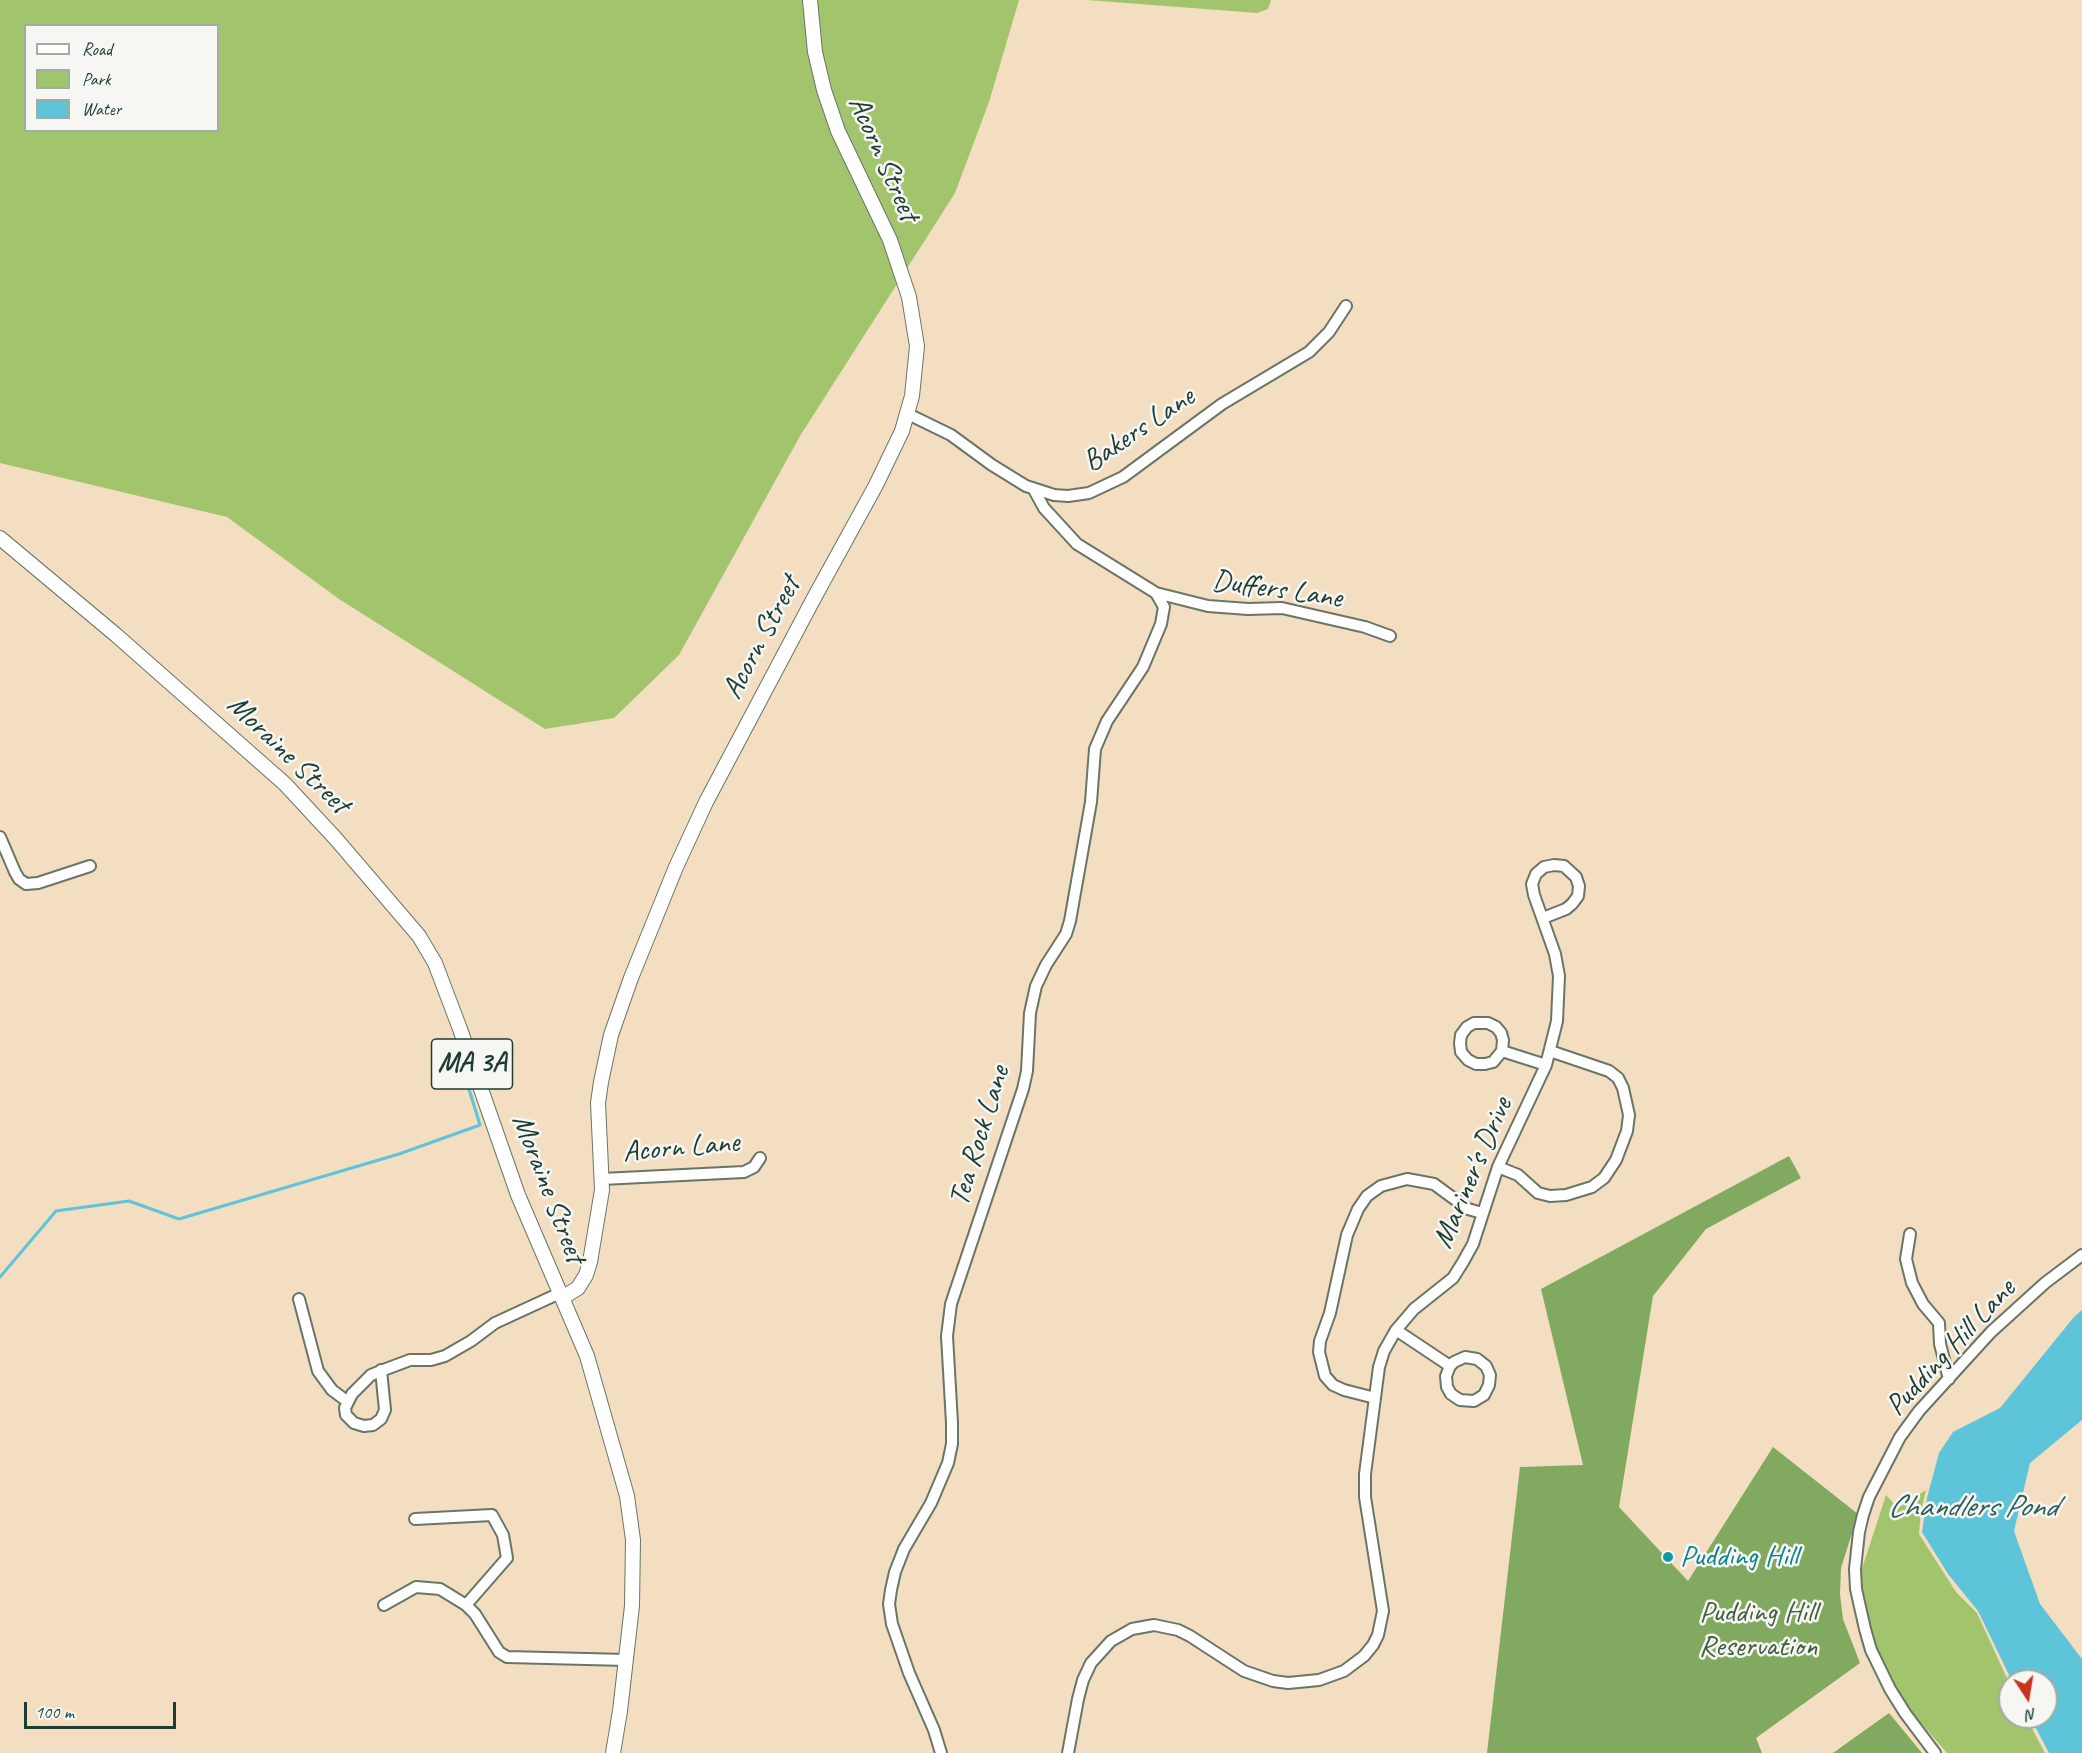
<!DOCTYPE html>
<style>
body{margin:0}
#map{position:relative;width:2082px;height:1753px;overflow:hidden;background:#f3dec2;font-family:Caveat,sans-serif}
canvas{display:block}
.legend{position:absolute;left:24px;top:24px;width:195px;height:108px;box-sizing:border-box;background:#f6f6f2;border:2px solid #a0aca6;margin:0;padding:8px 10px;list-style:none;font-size:18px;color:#1f3d34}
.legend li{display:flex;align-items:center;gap:12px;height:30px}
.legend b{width:30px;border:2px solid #a0aca6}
.north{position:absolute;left:1998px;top:1669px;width:60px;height:60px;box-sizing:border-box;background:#f6f6f2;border:2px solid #a0aca6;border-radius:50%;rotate:168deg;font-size:16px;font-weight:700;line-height:24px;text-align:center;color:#1f3d34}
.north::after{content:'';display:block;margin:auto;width:21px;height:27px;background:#c8321e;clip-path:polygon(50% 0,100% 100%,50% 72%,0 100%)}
.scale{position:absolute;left:24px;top:1702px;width:152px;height:27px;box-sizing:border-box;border:3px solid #1f3d34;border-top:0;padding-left:8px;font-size:18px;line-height:21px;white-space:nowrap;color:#1f3d34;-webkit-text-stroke:4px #f6f6f2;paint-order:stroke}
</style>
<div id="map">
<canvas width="2082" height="1753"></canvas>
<ul class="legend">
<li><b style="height:8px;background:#fff"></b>Road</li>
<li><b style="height:16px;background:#a2c46d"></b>Park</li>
<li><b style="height:16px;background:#5dc4da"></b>Water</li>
</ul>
<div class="north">N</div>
<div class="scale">100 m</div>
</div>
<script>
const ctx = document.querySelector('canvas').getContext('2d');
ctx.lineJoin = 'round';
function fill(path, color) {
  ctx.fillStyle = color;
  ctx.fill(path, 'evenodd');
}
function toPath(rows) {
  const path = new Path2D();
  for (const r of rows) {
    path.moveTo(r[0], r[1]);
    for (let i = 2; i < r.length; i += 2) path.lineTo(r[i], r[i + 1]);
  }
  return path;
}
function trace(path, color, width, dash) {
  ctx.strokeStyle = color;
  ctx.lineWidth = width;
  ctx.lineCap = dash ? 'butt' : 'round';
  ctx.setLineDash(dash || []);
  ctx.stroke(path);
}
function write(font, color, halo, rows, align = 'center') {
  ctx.font = font + ' Caveat,sans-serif';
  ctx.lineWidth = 5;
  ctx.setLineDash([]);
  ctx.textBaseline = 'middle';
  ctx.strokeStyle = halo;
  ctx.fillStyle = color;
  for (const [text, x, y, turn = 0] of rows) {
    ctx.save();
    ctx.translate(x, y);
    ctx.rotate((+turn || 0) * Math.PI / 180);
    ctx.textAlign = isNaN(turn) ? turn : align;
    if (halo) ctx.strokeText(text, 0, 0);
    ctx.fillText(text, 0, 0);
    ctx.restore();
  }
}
const green = toPath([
 [0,0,1019,0,989,102,955,193,800,436,679,655,614,718,545,729,339,599,227,517,0,463],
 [26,26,218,26,218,130,26,130],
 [1087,0,1271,0,1268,9,1257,13],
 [1926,1490,1921,1511,1919,1534,1956,1592,1977,1613,2010,1685,2010,1717,2026,1717,2045,1753,1947,1753,1898,1696,1877,1661,1859,1578,1886,1495,1898,1508]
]);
const forest = toPath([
 [1789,1156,1801,1178,1706,1229,1653,1296,1619,1507,1688,1581,1773,1447,1858,1514,1841,1568,1840,1594,1843,1619,1860,1663,1756,1738,1762,1753,1487,1753,1520,1467,1583,1465,1541,1289],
 [1889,1713,1922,1753,1833,1753]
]);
const water = toPath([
 [2082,1310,2082,1420,2030,1463,2014,1531,2040,1604,2082,1659,2082,1753,2049,1753,2030,1717,2046,1717,2046,1681,2012,1681,1978,1611,1948,1574,1922,1532,1927,1498,1939,1453,1953,1432,2000,1408,2074,1317]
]);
const stream = toPath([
 [486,1077,512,1054],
 [0,1277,56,1211,129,1201,179,1219,399,1154,480,1125,468,1086]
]);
const minor = toPath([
 [908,414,951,435,992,465,1026,486,1054,495,1068,496,1089,493,1123,477,1222,404,1309,352,1329,332,1346,306],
 [1156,593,1208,606,1248,609,1282,608,1365,627,1390,636],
 [0,837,15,872,19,879,26,884,38,883,90,866],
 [1502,1051,1493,1062,1485,1064,1476,1064,1468,1060,1461,1052,1460,1043,1461,1035,1467,1027,1474,1023,1488,1023,1496,1027,1501,1033,1503,1040,1502,1051,1546,1065],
 [1498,1167,1518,1175,1538,1193,1550,1196,1566,1195,1592,1187,1604,1178,1616,1160,1627,1131,1629,1115,1623,1088,1618,1078,1609,1071,1550,1051],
 [602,1179,744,1172,754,1167,760,1158],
 [1910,1234,1906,1259,1912,1283,1923,1304,1939,1323,1940,1344,1949,1379],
 [299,1299,318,1371,332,1390,348,1402],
 [1396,1330,1450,1366,1446,1376,1447,1387,1451,1394,1460,1400,1474,1401,1484,1395,1489,1385,1490,1375,1486,1366,1477,1359,1465,1357,1454,1362,1450,1366],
 [381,1370,385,1410,381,1419,373,1425,364,1426,354,1423,346,1415,345,1408,352,1394,371,1375,386,1369,410,1360,431,1360,445,1356,471,1341,495,1323,560,1293],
 [1375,1398,1344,1390,1333,1385,1325,1376,1319,1352,1320,1341,1330,1313,1347,1235,1358,1209,1367,1196,1381,1186,1407,1179,1434,1184,1468,1209,1482,1213],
 [415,1519,492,1515,503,1535,507,1558,466,1605],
 [384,1605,416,1587,440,1589,466,1605,475,1614,499,1652,507,1657,626,1660],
 [941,1753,934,1730,909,1673,892,1624,889,1604,891,1590,895,1572,904,1549,931,1503,948,1463,952,1444,952,1423,947,1336,951,1304,1023,1089,1027,1071,1030,1013,1036,986,1046,965,1066,934,1070,921,1091,802,1095,749,1107,721,1143,667,1161,624,1164,607,1156,593,1077,544,1044,508,1033,488],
 [1068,1753,1078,1699,1083,1680,1091,1663,1111,1641,1132,1629,1154,1625,1178,1630,1190,1636,1244,1671,1273,1681,1288,1683,1319,1680,1344,1671,1364,1656,1373,1645,1378,1635,1383,1611,1365,1497,1365,1474,1379,1367,1384,1351,1396,1330,1414,1309,1453,1278,1463,1262,1473,1244,1498,1167,1546,1065,1557,1021,1559,976,1555,954,1534,895,1532,884,1536,874,1544,867,1554,865,1564,866,1576,877,1579,886,1578,896,1572,904,1566,909,1543,918],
 [1935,1753,1905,1713,1890,1689,1871,1650,1865,1629,1856,1589,1855,1569,1859,1532,1863,1515,1869,1497,1900,1437,1919,1411,1991,1332,2045,1283,2082,1255]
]);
const major = toPath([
 [0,538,116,635,285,784,336,839,419,936,435,963,460,1029,518,1195,587,1356,627,1496,633,1540,632,1606,620,1711,613,1753],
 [562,1298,578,1288,586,1275,590,1262,602,1190,598,1103,601,1082,611,1035,631,978,676,867,706,802,814,598,876,485,902,431,912,396,917,346,909,297,890,240,838,131,824,90,815,52,810,0]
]);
const markers = [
 [1668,1557,6,"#0f9aa8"]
];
const shields = [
 [472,1064,81]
];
const shieldNames = [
 ["MA 3A",472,1064]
];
const streetNames = [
 ["Acorn Street",883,159,66],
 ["Bakers Lane",1139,430,-34],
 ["Duffers Lane",1277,590,8],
 ["Acorn Street",762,638,-62],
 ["Moraine Street",288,755,44],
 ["Tea Rock Lane",980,1136,-73],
 ["Acorn Lane",681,1148,-5],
 ["Mariner's Drive",1473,1173,-67],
 ["Moraine Street",548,1189,69],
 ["Pudding Hill Lane",1951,1348,-47]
];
const cultureNames = [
 ["Pudding Hill",1680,1557]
];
const parkNames = [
 ["Pudding Hill",1758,1613],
 ["Reservation",1758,1647]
];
const waterNames = [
 ["Chandlers Pond",1972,1508]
];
fill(green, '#a2c46d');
fill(forest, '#81aa60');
fill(water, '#5dc4da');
trace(stream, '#5dc4da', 3);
trace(minor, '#697566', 14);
trace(major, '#697566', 16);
trace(minor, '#fff', 10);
trace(major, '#fff', 14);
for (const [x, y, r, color] of markers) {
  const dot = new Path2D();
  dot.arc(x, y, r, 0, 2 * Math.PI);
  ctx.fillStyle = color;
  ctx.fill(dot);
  trace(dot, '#f6f6f2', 2);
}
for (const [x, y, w] of shields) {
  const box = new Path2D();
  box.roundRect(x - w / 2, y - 25, w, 50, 4.5);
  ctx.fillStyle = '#f6f6f2';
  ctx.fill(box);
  trace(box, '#1f3d34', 1.5);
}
write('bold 28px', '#1f3d34', null, shieldNames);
write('30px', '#1f3d34', '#f6f6f2', streetNames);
write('30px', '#0d838f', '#f6f6f2', cultureNames, 'left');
write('30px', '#405f42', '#f6f6f2', parkNames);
write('italic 32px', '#2e5f5e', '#f6f6f2', waterNames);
</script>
